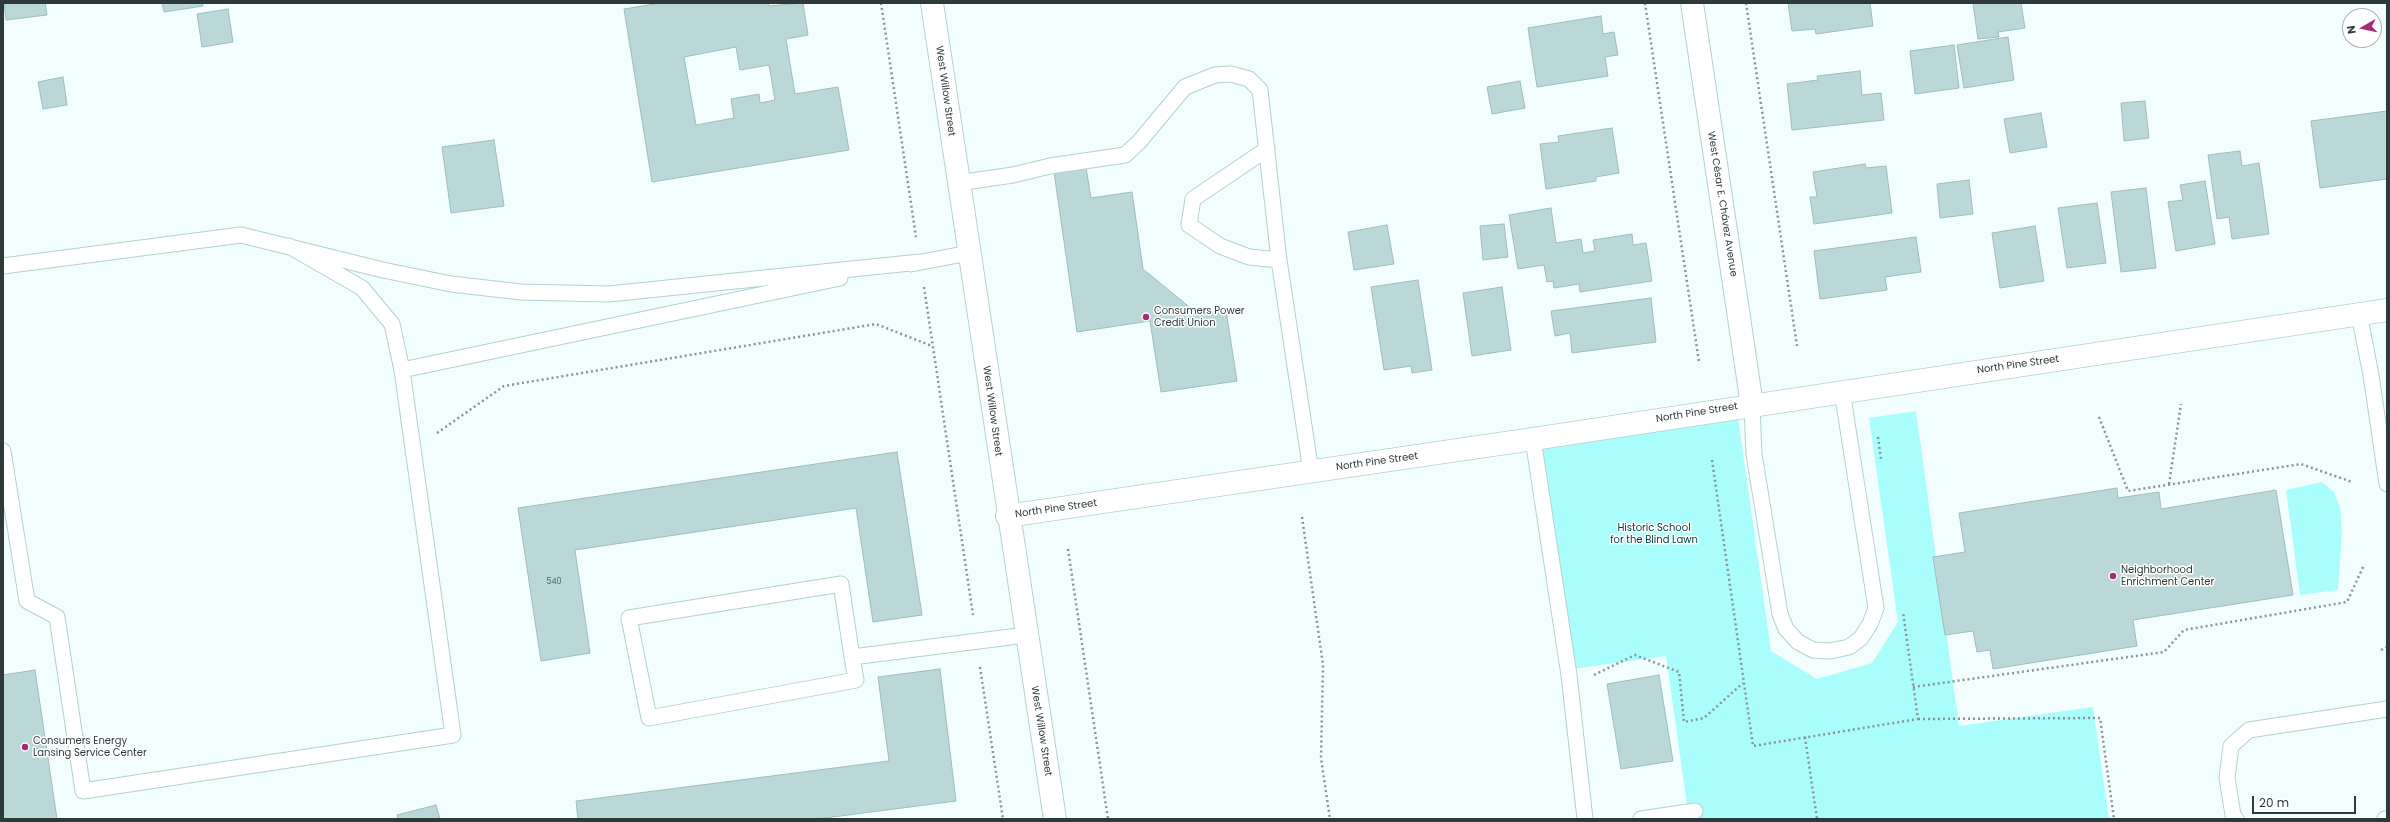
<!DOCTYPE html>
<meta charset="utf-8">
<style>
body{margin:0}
#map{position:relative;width:2390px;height:822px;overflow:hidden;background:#f2fefe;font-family:Poppins,sans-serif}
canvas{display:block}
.frame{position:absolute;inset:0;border:4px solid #2e3a3a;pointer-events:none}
.north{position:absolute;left:2342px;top:8px;width:40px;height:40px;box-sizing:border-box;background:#fff;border:1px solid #abb0b0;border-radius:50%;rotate:261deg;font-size:11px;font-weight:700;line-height:16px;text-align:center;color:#2e3a3a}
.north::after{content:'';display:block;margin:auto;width:14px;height:18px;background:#a7297b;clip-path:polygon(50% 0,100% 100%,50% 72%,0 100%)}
.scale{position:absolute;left:2252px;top:796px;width:104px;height:18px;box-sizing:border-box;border:2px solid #2e3a3a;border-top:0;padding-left:5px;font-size:12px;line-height:14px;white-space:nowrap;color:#2e3a3a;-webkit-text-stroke:3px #fff;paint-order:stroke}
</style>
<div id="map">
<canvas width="2390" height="822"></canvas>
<div class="frame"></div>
<div class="north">N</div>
<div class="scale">20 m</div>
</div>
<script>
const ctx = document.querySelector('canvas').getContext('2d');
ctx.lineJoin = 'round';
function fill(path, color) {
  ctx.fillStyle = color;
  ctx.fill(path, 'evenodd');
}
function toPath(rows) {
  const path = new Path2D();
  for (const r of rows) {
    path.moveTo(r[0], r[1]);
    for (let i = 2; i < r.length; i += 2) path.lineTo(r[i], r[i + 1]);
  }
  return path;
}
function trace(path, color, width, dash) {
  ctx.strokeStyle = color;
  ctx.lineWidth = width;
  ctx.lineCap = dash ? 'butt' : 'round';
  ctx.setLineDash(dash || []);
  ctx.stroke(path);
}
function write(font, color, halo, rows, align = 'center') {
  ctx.font = font + ' Poppins,sans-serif';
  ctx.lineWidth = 3;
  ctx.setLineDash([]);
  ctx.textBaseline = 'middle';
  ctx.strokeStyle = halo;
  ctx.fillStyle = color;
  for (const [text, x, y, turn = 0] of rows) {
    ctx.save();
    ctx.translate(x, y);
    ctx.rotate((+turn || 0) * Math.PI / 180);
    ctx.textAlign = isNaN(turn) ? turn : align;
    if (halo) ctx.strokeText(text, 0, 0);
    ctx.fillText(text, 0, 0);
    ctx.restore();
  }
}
const green = toPath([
 [1916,411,1959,726,2093,707,2109,819,1689,819,1666,656,1572,669,1541,445,1738,418,1771,651,1817,679,1872,663,1898,622,1869,418],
 [2322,482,2334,492,2340,507,2342,533,2338,590,2300,595,2286,490]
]);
const building = toPath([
 [4,3,45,3,47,15,6,20,4,3],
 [162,3,202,3,203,6,164,12,162,3],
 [661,3,769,3,769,6,803,3,808,35,786,39,795,94,838,87,849,150,652,182,624,9,661,3],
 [736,47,740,70,769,65,775,100,760,103,759,94,731,99,734,118,696,125,684,57,736,47],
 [1788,3,1870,3,1873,26,1816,34,1815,29,1792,31,1788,3],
 [1973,3,2021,3,2025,28,1998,32,1999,37,1978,39,1973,3],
 [228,9,233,42,202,47,197,14,228,9],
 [1601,16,1603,34,1614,32,1618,55,1605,57,1608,76,1537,87,1528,28,1601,16],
 [2008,37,2014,80,1964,88,1957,45,2008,37],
 [1954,45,1959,88,1915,94,1910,51,1954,45],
 [1860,71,1862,95,1881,93,1884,120,1792,130,1787,84,1818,80,1817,76,1860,71],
 [63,77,67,105,43,109,38,82,63,77],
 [1520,81,1525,108,1492,114,1487,87,1520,81],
 [2145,101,2149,138,2124,141,2121,103,2145,101],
 [2387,111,2387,179,2320,188,2311,121,2387,111],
 [2041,113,2047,147,2010,153,2004,119,2041,113],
 [1612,128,1619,173,1596,177,1596,181,1546,189,1540,144,1559,142,1558,136,1612,128],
 [494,140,504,206,451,213,442,147,494,140],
 [2240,151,2242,166,2259,163,2269,234,2232,239,2229,217,2217,219,2208,155,2240,151],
 [1865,164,1866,168,1886,166,1892,213,1814,224,1810,197,1817,197,1813,172,1865,164],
 [1086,167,1091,198,1132,192,1143,269,1198,314,1226,310,1237,381,1161,392,1150,321,1077,332,1054,172,1086,167],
 [1969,180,1973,214,1940,218,1937,184,1969,180],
 [2205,181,2215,244,2176,251,2168,202,2183,200,2180,185,2205,181],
 [2146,188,2156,268,2121,272,2111,192,2146,188],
 [2097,203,2106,263,2067,268,2058,208,2097,203],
 [1551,208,1556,243,1581,239,1583,253,1595,251,1593,240,1632,234,1633,245,1646,243,1652,281,1580,292,1579,284,1554,288,1553,281,1547,282,1544,265,1518,269,1509,215,1551,208],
 [1504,224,1508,257,1483,260,1480,226,1504,224],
 [1387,225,1394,264,1354,270,1348,232,1387,225],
 [2035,226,2044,281,2000,288,1992,233,2035,226],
 [1916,237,1921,272,1885,277,1887,290,1820,299,1814,251,1916,237],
 [1418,280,1432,370,1412,373,1411,366,1384,370,1371,287,1418,280],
 [1502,287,1511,350,1472,356,1463,293,1502,287],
 [1651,298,1656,342,1572,353,1570,333,1555,336,1551,311,1651,298],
 [897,452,922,615,873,622,856,508,575,550,590,653,541,661,518,508,897,452],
 [2117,488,2118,498,2159,492,2161,509,2276,490,2293,595,2133,620,2137,646,1993,669,1990,650,1977,652,1973,631,1945,635,1933,557,1965,552,1959,513,2117,488],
 [940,669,956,801,817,819,578,819,576,801,889,761,878,677,940,669],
 [35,670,57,819,3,819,3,675,35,670],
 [1659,675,1673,761,1621,769,1607,684,1659,675],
 [436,805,440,819,398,819,397,815,436,805]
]);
const path = toPath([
 [881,3,916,237],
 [1645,3,1699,362],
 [1746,3,1797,346],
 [924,287,973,615],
 [2099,417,2128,491,2301,464,2352,482],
 [437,433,504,386,876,324,932,346],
 [1878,437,1881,459],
 [1712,460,1753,746,1918,719,1903,612],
 [2169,484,2181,404],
 [1302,517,1323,665,1321,758,1330,819],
 [1068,549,1108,819],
 [2381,650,2387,647],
 [980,667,1003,819],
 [1594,675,1635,655,1679,672,1684,722,1704,718,1743,683],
 [1913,687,2164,652,2184,630,2347,602,2364,565],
 [1918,719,2100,718,2114,819],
 [1805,737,1817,819]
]);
const lane = toPath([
 [1267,149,1193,199,1189,225,1220,246,1249,257,1279,260],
 [958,183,1013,175,1050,166,1125,155,1139,142,1185,87,1215,75,1231,74,1249,79,1260,90,1279,260,1311,472],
 [911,264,969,253],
 [3,266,241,235,383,270,451,284,521,292,609,294,920,262],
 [2359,314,2371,375,2387,484],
 [402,370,840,278],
 [1752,405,1754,454,1780,614,1786,629,1798,642,1813,650,1830,651,1849,647,1861,638,1870,624,1876,608,1842,391],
 [1533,439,1569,675,1585,819],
 [3,451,27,601,57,617,83,791,453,735,402,370,392,324,362,288,289,246],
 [852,657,841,584,629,618,649,718,856,680,852,657,1026,635],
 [1641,819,1695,811],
 [2236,819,2233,815,2227,778,2231,746,2249,730,2387,709],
 [2385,819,2387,819]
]);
const street = toPath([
 [1692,3,1752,405],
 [1007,516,1533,439,2387,310]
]);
const secondary = toPath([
 [932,3,1055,819]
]);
const markers = [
 [1146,317,4,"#a7297b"],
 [2113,576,4,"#a7297b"],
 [25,747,4,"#a7297b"]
];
const numberNames = [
 ["540",554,582]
];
const streetNames = [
 ["West Willow Street",945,91,82],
 ["West César E. Chávez Avenue",1722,204,81],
 ["North Pine Street",2018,365,-8],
 ["West Willow Street",992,411,82],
 ["North Pine Street",1697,413,-9],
 ["North Pine Street",1377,462,-8],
 ["North Pine Street",1056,509,-8],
 ["West Willow Street",1041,731,81]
];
const poiNames = [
 ["Consumers Power",1154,311],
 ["Credit Union",1154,323],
 ["Neighborhood",2121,570],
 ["Enrichment Center",2121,582],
 ["Consumers Energy",33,741],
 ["Lansing Service Center",33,753]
];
const parkNames = [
 ["Historic School",1654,528],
 ["for the Blind Lawn",1654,540]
];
fill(green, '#aafdfd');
fill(building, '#bad8d8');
trace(building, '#9fbcbc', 1);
trace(lane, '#b2d0d0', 17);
trace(street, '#b2d0d0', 24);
trace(secondary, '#b2d0d0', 24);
trace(path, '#889494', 2.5, [2, 3]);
trace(lane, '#fff', 15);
trace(street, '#fff', 22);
trace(secondary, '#fff', 22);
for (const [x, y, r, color] of markers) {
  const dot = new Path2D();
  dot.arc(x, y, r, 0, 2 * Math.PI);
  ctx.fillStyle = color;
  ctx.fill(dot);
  trace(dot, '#fff', 1.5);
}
write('8px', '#516262', null, numberNames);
write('10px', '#2e3a3a', '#fff', streetNames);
write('10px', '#2e3a3a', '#fff', poiNames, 'left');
write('10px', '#004242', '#fff', parkNames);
</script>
